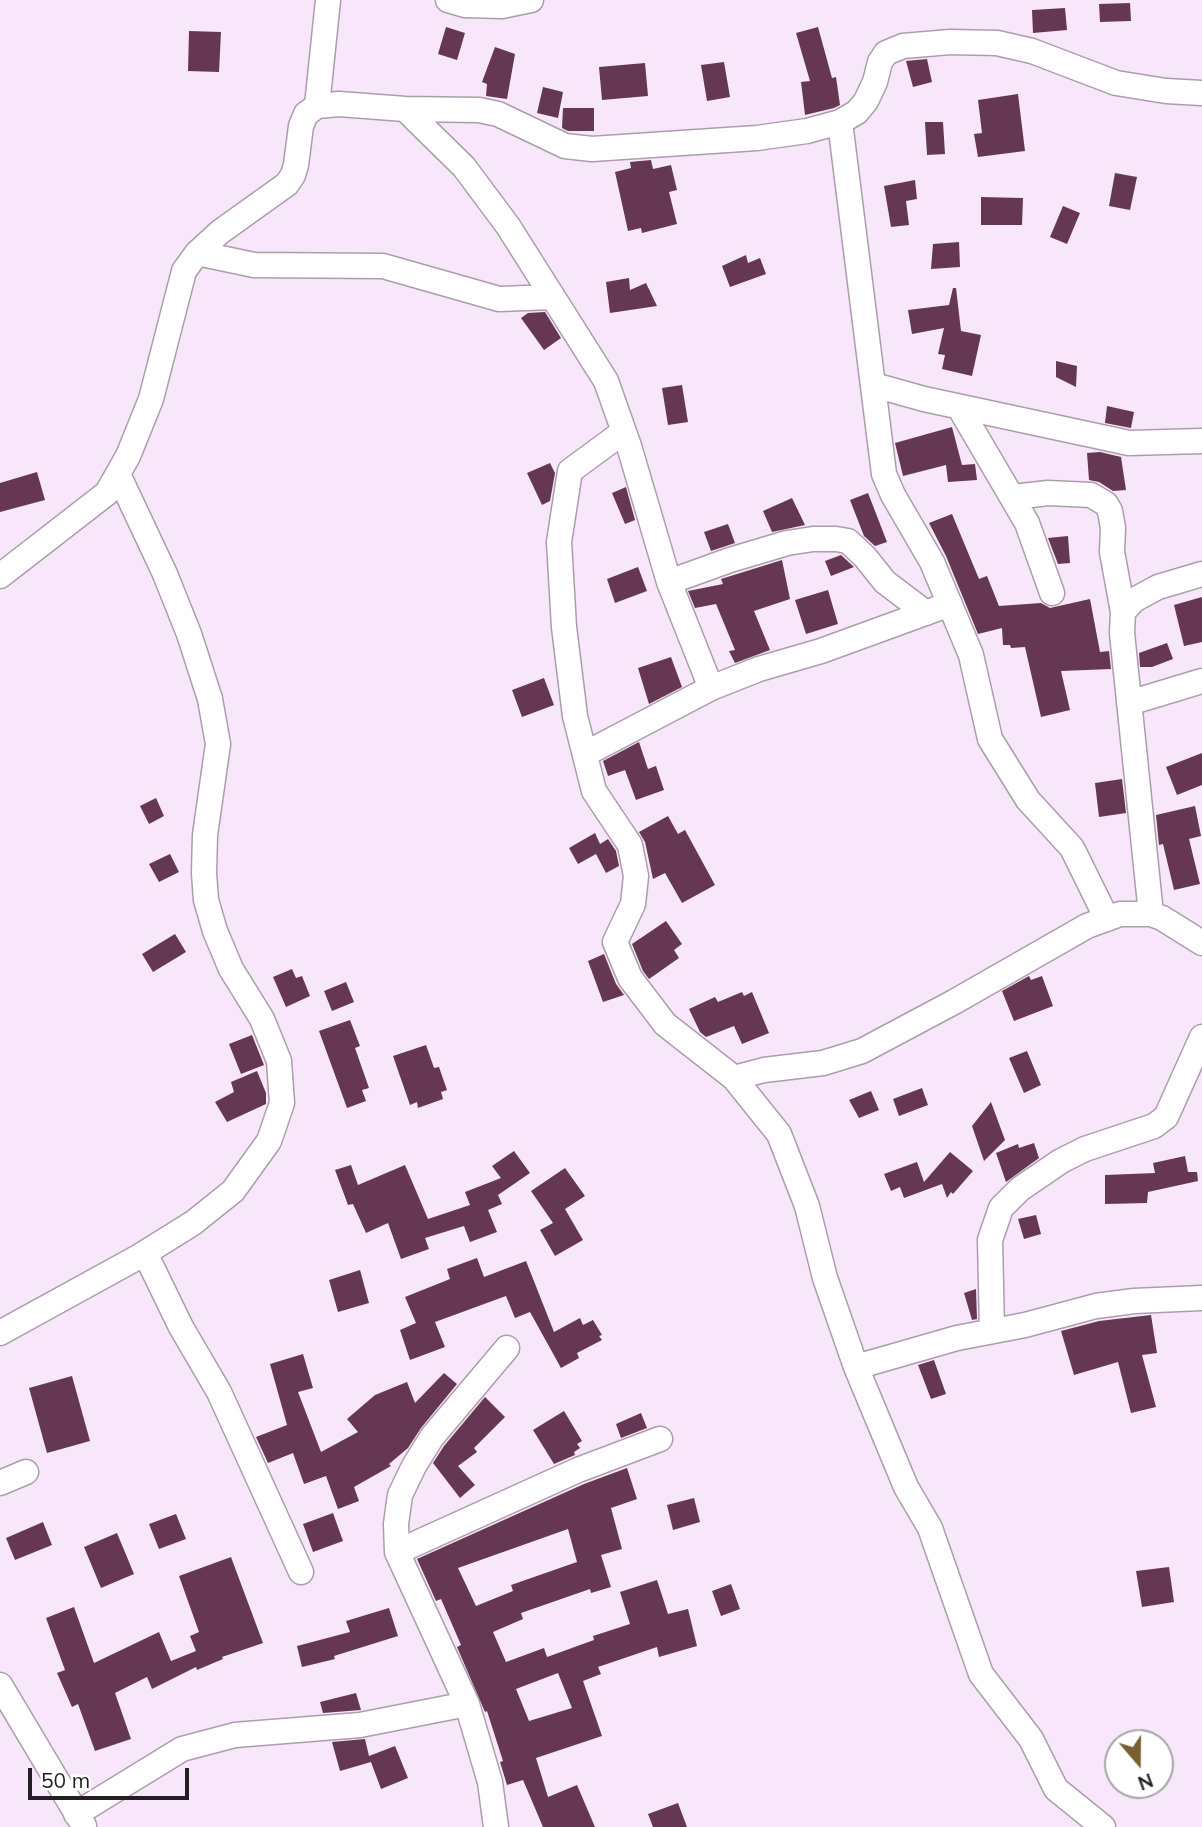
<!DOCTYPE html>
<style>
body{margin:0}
#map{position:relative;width:1202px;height:1827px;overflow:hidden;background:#f8e7fa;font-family:Mulish,sans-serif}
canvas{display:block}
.north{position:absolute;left:1104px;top:1729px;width:70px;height:70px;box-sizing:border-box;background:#fff;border:2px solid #a7a5a7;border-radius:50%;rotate:160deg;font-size:19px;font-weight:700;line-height:28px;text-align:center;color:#241e24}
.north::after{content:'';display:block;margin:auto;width:24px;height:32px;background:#7b5e32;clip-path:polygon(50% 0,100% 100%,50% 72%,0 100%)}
.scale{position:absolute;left:28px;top:1768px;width:161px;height:32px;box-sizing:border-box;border:4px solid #241e24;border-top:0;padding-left:9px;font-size:21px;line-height:24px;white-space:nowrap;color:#241e24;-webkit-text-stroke:5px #fff;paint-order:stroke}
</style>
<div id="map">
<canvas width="1202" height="1827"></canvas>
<div class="north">N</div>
<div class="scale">50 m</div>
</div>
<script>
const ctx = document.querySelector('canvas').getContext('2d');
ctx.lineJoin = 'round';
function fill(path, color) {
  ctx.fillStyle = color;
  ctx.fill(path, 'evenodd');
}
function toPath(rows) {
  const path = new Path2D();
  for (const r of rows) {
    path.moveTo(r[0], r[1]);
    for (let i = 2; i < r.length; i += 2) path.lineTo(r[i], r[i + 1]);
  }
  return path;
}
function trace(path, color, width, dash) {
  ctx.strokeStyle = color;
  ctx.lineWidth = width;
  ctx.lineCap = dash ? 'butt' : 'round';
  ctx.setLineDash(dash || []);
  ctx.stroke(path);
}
const building = toPath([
 [1130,3,1131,21,1100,22,1099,4],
 [1065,8,1067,30,1033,33,1032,10],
 [446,27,465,33,457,60,438,54],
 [818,27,832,78,836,77,840,105,834,108,805,115,801,82,810,81,796,33],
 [189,31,221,32,219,72,188,71],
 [495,47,515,54,507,99,486,96,487,84,482,82],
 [927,59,932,82,913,87,906,61],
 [724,62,730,97,707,101,701,65],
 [645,63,648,96,602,100,599,67],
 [543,87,563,92,558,118,537,113],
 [1018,94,1025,151,978,157,974,134,982,133,978,100],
 [563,108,594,108,594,131,568,131,562,128],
 [925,122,943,122,945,154,927,155],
 [651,160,653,169,671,165,677,190,669,192,677,224,642,233,641,228,628,231,615,172,631,168,630,162],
 [1115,173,1137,177,1130,210,1109,206],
 [915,180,917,199,906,201,909,225,891,227,884,186],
 [981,197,1023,198,1022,225,981,225],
 [1063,206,1080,213,1067,244,1050,237],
 [959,242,960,267,931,269,933,244],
 [746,255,748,263,760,258,766,274,730,287,722,266],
 [629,278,630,290,646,283,657,306,610,313,606,282],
 [953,288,956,288,961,331,981,335,972,376,942,369,945,355,938,354,944,328,912,334,908,310,949,305],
 [545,312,561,338,544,350,521,318,528,313],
 [1056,361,1077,366,1076,387,1056,377],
 [682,385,688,422,668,425,662,388],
 [1107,406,1134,412,1131,428,1105,423],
 [952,427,962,465,975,464,977,480,948,482,946,465,903,476,895,443],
 [1100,452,1121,457,1126,490,1113,491,1099,482,1089,480,1087,453],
 [550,463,555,473,550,501,542,505,527,473],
 [37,472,45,500,0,512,0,483],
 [626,487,635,520,625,524,612,493],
 [868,493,887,542,875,546,864,536,850,500],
 [792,498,805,525,772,532,763,511],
 [952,514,979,579,987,576,999,606,1041,603,1050,608,1090,599,1100,652,1109,651,1111,669,1061,671,1070,710,1041,717,1025,647,1011,648,1010,645,1003,645,1002,628,978,634,946,556,929,523],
 [728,524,735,543,711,551,704,532],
 [1068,536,1070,563,1058,564,1048,538],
 [841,555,854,567,831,576,825,561],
 [782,560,790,599,754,611,770,650,735,663,729,651,735,650,716,604,695,608,688,591,723,584,721,579],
 [638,567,647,591,615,603,607,579],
 [828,590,838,624,806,634,795,600],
 [1202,597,1202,642,1184,646,1174,605],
 [1167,643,1173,659,1152,667,1140,667,1139,653],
 [671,657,682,687,649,704,638,668],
 [544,678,554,705,522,717,512,690],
 [639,742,648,769,656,766,664,790,636,800,625,770,608,776,603,761],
 [1202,753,1202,785,1177,795,1166,767],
 [1122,779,1126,813,1099,817,1095,783],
 [156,798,164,816,149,824,140,806],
 [1195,806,1201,836,1189,839,1200,884,1174,890,1163,844,1159,845,1156,815],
 [668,816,678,834,685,830,715,885,682,903,665,873,653,879,645,842,639,832],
 [595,833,600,844,608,839,616,851,619,866,606,873,596,854,578,864,569,848],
 [170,854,179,872,159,882,149,864],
 [666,921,682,944,674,950,679,958,649,979,643,971,632,944],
 [175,934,186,952,153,972,142,954],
 [604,954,616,984,624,995,603,1002,588,961],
 [292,969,296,978,302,976,310,996,286,1007,273,977],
 [1029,976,1031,980,1042,976,1053,1006,1014,1021,1002,991],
 [346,982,354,1002,332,1011,324,991],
 [742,992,744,996,752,992,769,1033,742,1044,734,1026,706,1037,700,1032,689,1009,715,997,718,1002],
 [350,1020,360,1046,355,1048,369,1088,362,1090,366,1101,347,1108,319,1031],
 [252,1035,264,1065,241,1074,229,1044],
 [426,1045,434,1068,439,1067,447,1090,441,1092,443,1099,418,1108,417,1102,410,1105,393,1056],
 [1027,1051,1041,1085,1024,1093,1009,1058],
 [257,1071,266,1093,266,1104,227,1122,215,1102,234,1092,231,1082],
 [922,1088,928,1105,899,1116,893,1099],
 [871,1091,879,1110,859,1118,849,1100],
 [991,1102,1005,1140,984,1161,972,1126],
 [1034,1143,1039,1158,1006,1182,996,1153,1018,1144,1019,1148],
 [514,1151,530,1173,498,1195,502,1204,488,1210,497,1232,470,1242,464,1226,425,1238,429,1249,401,1259,388,1223,366,1233,353,1204,348,1205,335,1170,351,1165,358,1185,405,1165,428,1219,470,1205,465,1192,501,1178,492,1166],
 [950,1152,973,1171,953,1194,951,1192,947,1198,942,1184,904,1198,900,1187,891,1191,884,1174,917,1162,924,1182],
 [1185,1156,1188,1172,1197,1172,1198,1181,1148,1192,1147,1203,1105,1204,1105,1175,1155,1173,1153,1163],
 [565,1168,585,1196,565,1209,583,1240,555,1256,540,1230,553,1223,531,1191],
 [1036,1215,1041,1234,1024,1239,1018,1219],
 [477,1258,484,1277,526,1261,554,1332,580,1318,583,1325,593,1320,602,1335,599,1336,602,1340,577,1353,579,1358,561,1368,530,1312,515,1318,506,1296,435,1322,445,1347,410,1360,400,1330,416,1323,405,1297,450,1279,447,1269],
 [360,1270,369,1303,338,1312,329,1280],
 [976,1289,977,1319,972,1320,964,1293],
 [1151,1315,1157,1353,1142,1355,1156,1407,1131,1413,1118,1362,1074,1375,1061,1331,1099,1321],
 [303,1354,313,1388,298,1392,321,1452,358,1432,347,1419,375,1395,407,1382,415,1403,444,1373,457,1384,421,1428,408,1448,389,1464,391,1466,354,1487,359,1501,338,1509,326,1476,304,1484,293,1453,268,1463,256,1437,287,1425,270,1364],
 [934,1360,946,1394,931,1399,918,1365],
 [72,1376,90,1441,47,1453,29,1388],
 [485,1397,505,1417,474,1448,477,1452,458,1466,475,1485,460,1498,433,1463,444,1446],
 [564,1411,582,1441,577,1444,580,1448,574,1452,575,1455,554,1464,533,1430],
 [641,1413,647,1428,621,1438,616,1424],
 [627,1468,637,1499,611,1508,622,1549,601,1555,611,1587,591,1593,590,1589,521,1613,523,1619,493,1632,506,1662,544,1648,547,1657,594,1640,593,1636,630,1624,620,1592,657,1580,668,1614,688,1609,697,1646,659,1657,657,1647,598,1667,601,1674,583,1681,602,1736,536,1758,548,1797,577,1785,595,1827,543,1827,523,1780,507,1785,500,1762,503,1761,487,1711,485,1712,457,1647,461,1645,441,1599,436,1601,417,1559,584,1484],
 [568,1529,577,1562,511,1585,513,1591,476,1606,458,1568],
 [558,1673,572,1708,529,1721,516,1689],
 [694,1498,700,1522,673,1530,667,1505],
 [333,1513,343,1541,313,1552,303,1524],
 [176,1514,186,1539,159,1549,149,1524],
 [43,1522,52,1545,15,1560,6,1538],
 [117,1533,134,1574,101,1588,84,1547],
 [231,1557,263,1643,222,1657,223,1659,197,1670,196,1667,152,1689,147,1677,115,1693,131,1739,95,1751,78,1704,72,1707,57,1673,65,1670,46,1618,74,1607,94,1663,159,1632,171,1661,196,1651,190,1636,199,1632,179,1576],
 [1169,1567,1174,1602,1142,1607,1136,1571],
 [731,1584,740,1609,721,1616,712,1591],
 [389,1608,398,1636,334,1656,335,1659,302,1667,297,1646,350,1632,346,1621],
 [356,1693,361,1710,323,1713,320,1702],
 [365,1739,369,1756,395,1746,408,1778,381,1789,371,1762,340,1771,332,1742],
 [678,1803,687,1827,653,1827,648,1814]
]);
const minor = toPath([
 [448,0,465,5,502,6,531,0],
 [317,106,328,0],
 [405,109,464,167,508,226,606,381,629,446,669,582,711,688],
 [840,122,884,474,893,495,932,562,971,655,990,739,1028,800,1072,848,1107,919],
 [197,253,254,265,383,266,499,299,553,297],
 [874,385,924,399,1129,443,1202,441],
 [959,407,1027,523,1052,593],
 [623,432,570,471,559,542,564,627,575,716,594,791,630,845,636,876,633,904,615,942,630,978,665,1024,734,1078,779,1134,807,1206,825,1278,856,1367,906,1487,930,1528,981,1674,1031,1739,1056,1789,1103,1827],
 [1013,497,1048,493,1091,495,1106,504,1110,511,1113,528,1112,552,1123,612],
 [0,576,107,493,128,456,151,399,184,271,197,253,220,232,287,184,293,175,296,165,301,126,306,114,317,106,339,104,405,109,479,110,498,114,565,146,592,149,757,138,807,131,840,122,857,112,866,101,875,82,880,62,886,53,903,46,950,42,997,43,1032,51,1116,83,1166,91,1202,93],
 [669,582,730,560,787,543,813,539,836,539,848,541,865,557,885,582,926,613],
 [1129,703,1202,681],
 [585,754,711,688,759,669,821,651,950,604],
 [1151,914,1122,633,1123,612,1134,600,1158,587,1202,574],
 [734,1078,764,1070,823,1063,862,1051,954,1002,1087,926,1120,914,1151,914,1162,918,1202,943],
 [145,1253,181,1327,219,1392,301,1572],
 [992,1330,990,1240,1001,1208,1020,1189,1061,1161,1085,1149,1154,1126,1166,1117,1202,1037],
 [0,1333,140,1256,193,1223,233,1191,269,1141,282,1103,279,1061,262,1019,231,969,215,931,206,900,204,873,205,835,218,744,210,699,189,634,165,574,118,474],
 [856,1367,957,1338,1025,1325,1096,1306,1134,1301,1202,1298],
 [0,1483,26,1472],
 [397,1552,578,1470,660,1439],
 [0,1685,84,1826],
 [76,1814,182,1749,235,1735,360,1725,467,1704],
 [496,1827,490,1782,467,1704,397,1552,396,1524,400,1495,414,1466,432,1437,507,1348]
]);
fill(building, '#663752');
trace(minor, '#ac9dae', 27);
trace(minor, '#fff', 24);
</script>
